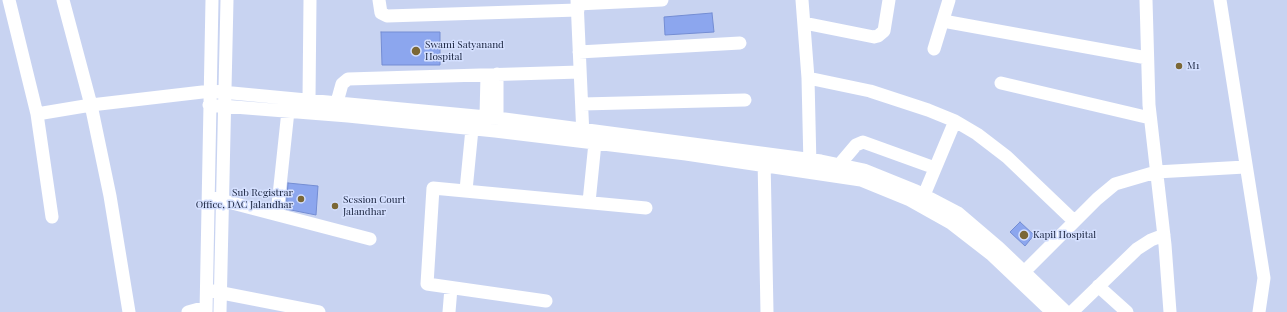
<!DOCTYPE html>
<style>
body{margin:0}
canvas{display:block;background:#c8d3f1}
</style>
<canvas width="1287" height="312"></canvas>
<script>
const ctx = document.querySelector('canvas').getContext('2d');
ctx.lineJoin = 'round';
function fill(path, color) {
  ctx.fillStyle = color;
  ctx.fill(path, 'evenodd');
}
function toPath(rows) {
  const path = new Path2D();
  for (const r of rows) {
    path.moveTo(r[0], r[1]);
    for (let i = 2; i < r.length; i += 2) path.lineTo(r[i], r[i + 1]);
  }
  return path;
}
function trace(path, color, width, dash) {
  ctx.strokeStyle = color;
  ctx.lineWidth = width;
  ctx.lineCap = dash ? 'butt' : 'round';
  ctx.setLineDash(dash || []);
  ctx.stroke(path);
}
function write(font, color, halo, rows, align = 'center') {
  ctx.font = font + ' "Playfair Display",serif';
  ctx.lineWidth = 3;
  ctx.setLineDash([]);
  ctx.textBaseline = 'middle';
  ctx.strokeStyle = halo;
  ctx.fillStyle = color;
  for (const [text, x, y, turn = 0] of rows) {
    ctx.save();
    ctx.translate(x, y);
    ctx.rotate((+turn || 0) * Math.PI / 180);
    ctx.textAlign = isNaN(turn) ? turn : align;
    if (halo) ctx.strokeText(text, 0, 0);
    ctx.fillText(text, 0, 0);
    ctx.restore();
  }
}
const building = toPath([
 [712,13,714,32,665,35,664,17,712,13],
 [381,32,440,32,440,65,382,65,381,32],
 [288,183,318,186,316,215,286,209,288,183],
 [1020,222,1034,235,1025,246,1010,232,1020,222]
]);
const minor = toPath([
 [9,0,37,114,52,217],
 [63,0,91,105,110,196,129,312],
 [379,0,381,13,387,16,578,10],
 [577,0,583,136],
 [802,0,808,78,810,166],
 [1146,0,1149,105,1165,245,1170,312],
 [1220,0,1264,278,1259,312],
 [577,4,662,0],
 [943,21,1147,58],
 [804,23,874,37,878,36,884,31,889,0],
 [934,49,949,0],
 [579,52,740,43],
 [808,78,870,91,928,110,955,121,977,134,1007,157,1074,221],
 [1001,83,1150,118],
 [309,99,310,0],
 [337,102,342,84,348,79,580,72],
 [582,104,745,100],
 [209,105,348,116,495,131,686,154,861,180,910,200,951,223,991,254,1052,312],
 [37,114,91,105,211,91,497,118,821,161,864,170,916,191,958,213,999,248,1066,312],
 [486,116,487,75],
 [497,118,497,74],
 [764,158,767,312],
 [839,165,856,145,863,142,935,168],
 [466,190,472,129],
 [924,195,955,121],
 [213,198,370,239],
 [589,202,595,143],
 [277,214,288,111],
 [1018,278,1097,199,1115,184,1156,172,1245,167],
 [1098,286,1127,312],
 [212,291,319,312],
 [546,301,427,284,433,188,646,208],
 [188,312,206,307],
 [206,312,212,0],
 [220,312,227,0],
 [449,312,451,288],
 [1072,312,1137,249,1151,240,1164,235]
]);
const markers = [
 [416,51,5,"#7b6736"],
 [1179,66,4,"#7b6736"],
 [301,199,4,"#7b6736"],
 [335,206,4,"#7b6736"],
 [1024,235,5,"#7b6736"]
];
const poiNames = [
 ["Swami Satyanand",425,45],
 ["Hospital",425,57],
 ["M1",1187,66],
 ["Sub Registrar",293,193,"right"],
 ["Office, DAC Jalandhar",293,205,"right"],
 ["Session Court",343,200],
 ["Jalandhar",343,212],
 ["Kapil Hospital",1033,235]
];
fill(building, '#8ca6ee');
trace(building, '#748dd3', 1);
trace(minor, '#fff', 13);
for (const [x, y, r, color] of markers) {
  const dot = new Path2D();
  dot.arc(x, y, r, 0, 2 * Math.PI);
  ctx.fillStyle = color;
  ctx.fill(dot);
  trace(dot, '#d5e0ff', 1.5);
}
write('10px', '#151f3a', '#d5e0ff', poiNames, 'left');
</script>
